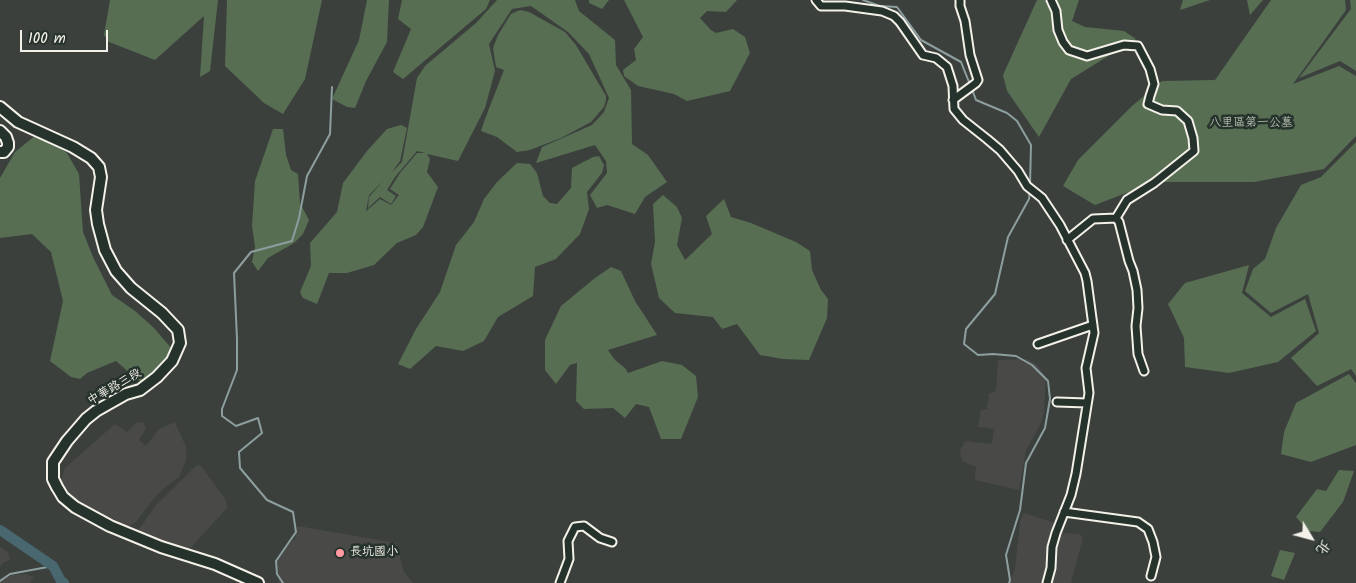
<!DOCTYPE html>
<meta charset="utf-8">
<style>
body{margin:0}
#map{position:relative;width:1356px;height:583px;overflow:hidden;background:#3b403d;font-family:Kalam,"LXGW WenKai TC",sans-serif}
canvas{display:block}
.north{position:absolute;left:1286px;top:513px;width:50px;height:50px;-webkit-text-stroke:4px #26332d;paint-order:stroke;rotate:127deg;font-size:14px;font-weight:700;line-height:20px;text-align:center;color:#f4f1e8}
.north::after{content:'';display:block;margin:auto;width:18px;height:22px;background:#f4f1e8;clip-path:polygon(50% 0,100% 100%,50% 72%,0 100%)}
.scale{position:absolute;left:20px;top:30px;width:88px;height:22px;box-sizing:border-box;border:2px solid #f4f1e8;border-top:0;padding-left:6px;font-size:15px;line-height:18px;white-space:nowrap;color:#f4f1e8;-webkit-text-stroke:4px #26332d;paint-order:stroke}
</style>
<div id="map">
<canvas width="1356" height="583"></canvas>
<div class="north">北</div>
<div class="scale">100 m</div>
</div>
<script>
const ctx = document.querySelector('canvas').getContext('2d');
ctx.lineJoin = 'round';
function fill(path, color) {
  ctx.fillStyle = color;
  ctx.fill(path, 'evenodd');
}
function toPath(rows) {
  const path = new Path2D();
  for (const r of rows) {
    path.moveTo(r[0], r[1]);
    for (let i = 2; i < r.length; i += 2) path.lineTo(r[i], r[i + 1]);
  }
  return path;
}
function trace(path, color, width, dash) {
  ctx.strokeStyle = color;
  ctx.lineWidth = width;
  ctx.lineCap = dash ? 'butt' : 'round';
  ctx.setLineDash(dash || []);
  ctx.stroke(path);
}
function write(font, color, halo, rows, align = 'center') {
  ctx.font = font + ' Kalam,"LXGW WenKai TC",sans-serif';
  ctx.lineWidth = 5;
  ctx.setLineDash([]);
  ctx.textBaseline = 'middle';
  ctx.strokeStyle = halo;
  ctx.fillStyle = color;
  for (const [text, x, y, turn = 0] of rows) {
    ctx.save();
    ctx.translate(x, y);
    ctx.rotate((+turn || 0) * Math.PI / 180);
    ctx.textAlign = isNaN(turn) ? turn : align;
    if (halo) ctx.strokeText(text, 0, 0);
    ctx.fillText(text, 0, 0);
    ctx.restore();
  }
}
const built = toPath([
 [1027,359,1037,365,1046,377,1044,411,1042,421,1026,451,1019,490,975,480,976,467,962,461,960,453,961,448,966,441,992,444,994,429,978,427,981,410,987,409,989,394,996,391,998,360],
 [143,422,146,429,139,440,146,446,159,429,175,422,186,447,186,460,179,477,163,489,151,502,136,522,129,526,79,509,62,488,61,480,65,468,115,424,127,432,136,423],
 [197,465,201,466,226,500,227,508,186,553,135,535,156,505],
 [1024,513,1055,523,1058,533,1080,534,1083,538,1071,582,1072,583,1010,583,1015,569,1020,522],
 [298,526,396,543,404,572,413,583,279,583,277,558,295,538],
 [0,547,8,552,10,560,3,563,0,567],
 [26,574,34,577,30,583,0,583,0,580,4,577,12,575]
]);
const green = toPath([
 [110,0,218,0,210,71,200,77,204,16,155,60,109,42,104,35],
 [227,0,322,0,305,79,283,114,264,103,225,66],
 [367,0,389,0,387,42,366,81,355,108,347,107,332,99,359,40],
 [402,0,490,0,486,9,403,79,393,72,411,29,398,19],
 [497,0,575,0,579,11,615,40,616,65,631,90,632,144,648,155,667,182,645,197,635,214,607,205,597,208,590,195,607,173,606,161,595,145,536,163,542,147,592,125,604,112,609,98,589,54,568,32,531,6,512,9,489,44,495,71,485,108,458,161,427,154,430,159,427,172,438,187,423,227,416,235,397,243,374,265,347,273,329,273,317,304,303,298,300,292,311,266,310,243,337,212,343,183,367,151,387,129,401,125,407,128,400,161,392,172,402,162,417,78,425,66,476,23],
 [417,151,425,153,417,153,400,173,390,189,399,195,391,205,380,199,366,211,369,195,384,180,369,197,368,208,380,197,391,204,396,196,387,190,395,177],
 [589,0,609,0,602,9,589,3],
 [624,0,737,0,726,12,707,11,700,18,711,30,716,33,733,29,745,37,750,53,730,91,687,101,674,94,638,86,624,76,623,70,636,60,634,49,643,37],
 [1037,0,1079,0,1072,21,1085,27,1124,31,1136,39,1071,79,1039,137,1007,91,1003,75],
 [1183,0,1210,0,1180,10],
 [1247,0,1263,0,1250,15],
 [1271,0,1345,0,1346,10,1293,84,1339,66,1356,76,1356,136,1324,169,1254,182,1155,182,1095,205,1063,186,1078,160,1132,106,1162,81,1215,80],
 [1350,0,1356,0,1356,71,1340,61,1299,78,1351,9],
 [520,10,529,12,565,32,576,45,606,96,606,100,604,107,591,122,561,138,530,150,517,152,497,137,481,131,485,119,504,70,496,67,493,48,498,35,511,14],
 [273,129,283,129,286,155,291,170,298,174,300,203,309,220,303,234,294,243,268,258,258,271,252,262,255,247,252,226,255,181],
 [36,135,49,141,67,153,79,174,83,232,93,257,112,295,135,311,153,327,173,350,158,372,143,382,140,382,116,361,87,373,80,379,71,377,50,361,63,301,51,252,32,234,0,238,0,178,15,152],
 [1356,142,1356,376,1351,369,1317,386,1291,358,1319,333,1308,294,1271,313,1245,291,1253,269,1265,259,1276,228,1301,185,1321,177],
 [599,156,604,165,602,173,587,192,589,209,580,234,556,259,535,267,533,296,498,317,484,341,463,351,436,346,410,369,398,364,416,329,440,292,456,245,474,222,484,199,497,182,517,163,530,164,537,173,543,196,550,203,557,204,571,188,572,168,593,157],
 [663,195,677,207,682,218,677,245,685,260,712,234,706,216,724,199,731,217,751,223,796,242,810,251,812,270,821,290,828,299,827,318,809,360,783,359,760,355,737,324,722,329,713,317,675,313,659,298,651,264,655,242,653,204],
 [1249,265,1242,293,1271,317,1305,299,1316,331,1278,362,1229,373,1185,367,1184,338,1168,304,1185,283],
 [611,267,621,271,635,301,657,335,608,350,615,360,625,368,628,373,662,361,682,365,696,376,698,397,681,439,661,439,649,407,636,404,625,418,613,408,584,409,576,401,577,363,570,365,556,384,545,370,545,340,561,306,595,278],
 [1349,374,1356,383,1356,445,1311,462,1281,454,1284,432,1296,403],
 [1339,470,1354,471,1343,502,1320,532,1308,531,1296,517,1317,489,1326,491],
 [1280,550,1295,553,1284,580,1271,576]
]);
const stream = toPath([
 [863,0,880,6,897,7,921,40,961,62,969,82],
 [973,92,976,100,1007,113,1017,121,1031,145,1030,185],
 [0,581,10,574,53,566],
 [283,583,277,574,276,561,296,532,293,512,267,500,240,468,239,452,262,433,258,418,236,426,222,416,222,409,237,370,237,339,234,273,251,252,292,241,299,218,307,176,330,134,332,87],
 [1009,583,1010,580,1006,555,1020,510,1026,463,1045,428,1050,399,1048,381,1032,365,1016,356,993,354,978,355,964,344,966,329,995,294,1008,237,1029,199,1030,190]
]);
const river = toPath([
 [0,530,53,566,61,581,64,583]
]);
const minor = toPath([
 [816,0,821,6,845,6,882,11,894,16,900,22,923,55,936,58,947,67,953,86,954,109,963,120,987,139,1000,150,1018,171,1027,186,1042,198,1060,225,1085,273,1087,281,1094,333,1086,368,1089,393,1076,474,1071,495,1056,533,1052,547,1051,568,1047,583],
 [1051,0,1056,11,1058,30,1063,42,1069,50,1087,56,1124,45,1138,46,1150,69,1154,84,1150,96,1148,104,1162,110,1177,111,1188,121,1193,138,1194,151,1154,183,1127,200,1116,218],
 [953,100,976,83,978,80,970,55,965,21,960,6,960,0],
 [1067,240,1093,219,1116,218,1119,222,1129,261,1133,271,1137,290,1138,308,1136,326,1138,354,1144,371],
 [1038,344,1093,325],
 [1057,402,1087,403],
 [1064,512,1138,522,1148,529,1153,542,1156,557,1151,576],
 [560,583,569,559,568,541,575,527,584,526,600,538,612,542]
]);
const secondary = toPath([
 [0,107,18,122,73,147,91,158,99,167,101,177,96,210,98,224,105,250,116,271,131,288,162,313,178,330,180,343,172,361,157,377,140,390,126,394,96,411,86,419,67,441,53,462,53,479,57,487,63,497,75,507,110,526,161,547,215,564,258,583],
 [0,131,6,137,8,143,8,147,4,152,0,152]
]);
const markers = [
 [340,553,5,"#ff9aa2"]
];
const parkNames = [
 ["八里區第一公墓",1251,124]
];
const streetNames = [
 ["中華路三段",115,388,-30]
];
const poiNames = [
 ["長坑國小",350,553]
];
fill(built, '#494948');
fill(green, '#576e53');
trace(stream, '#8d9e9f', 2);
trace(river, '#48676e', 10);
trace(minor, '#f4f1e8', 11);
trace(secondary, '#f4f1e8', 14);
trace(minor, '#26332d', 7);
trace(secondary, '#26332d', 10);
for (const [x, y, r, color] of markers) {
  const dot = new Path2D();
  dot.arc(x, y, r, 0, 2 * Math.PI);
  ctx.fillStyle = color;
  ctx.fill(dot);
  trace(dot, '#26332d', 2);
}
write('12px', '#b5bdac', '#26332d', parkNames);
write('12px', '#f4f1e8', '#26332d', streetNames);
write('12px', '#f4f1e8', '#26332d', poiNames, 'left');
</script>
